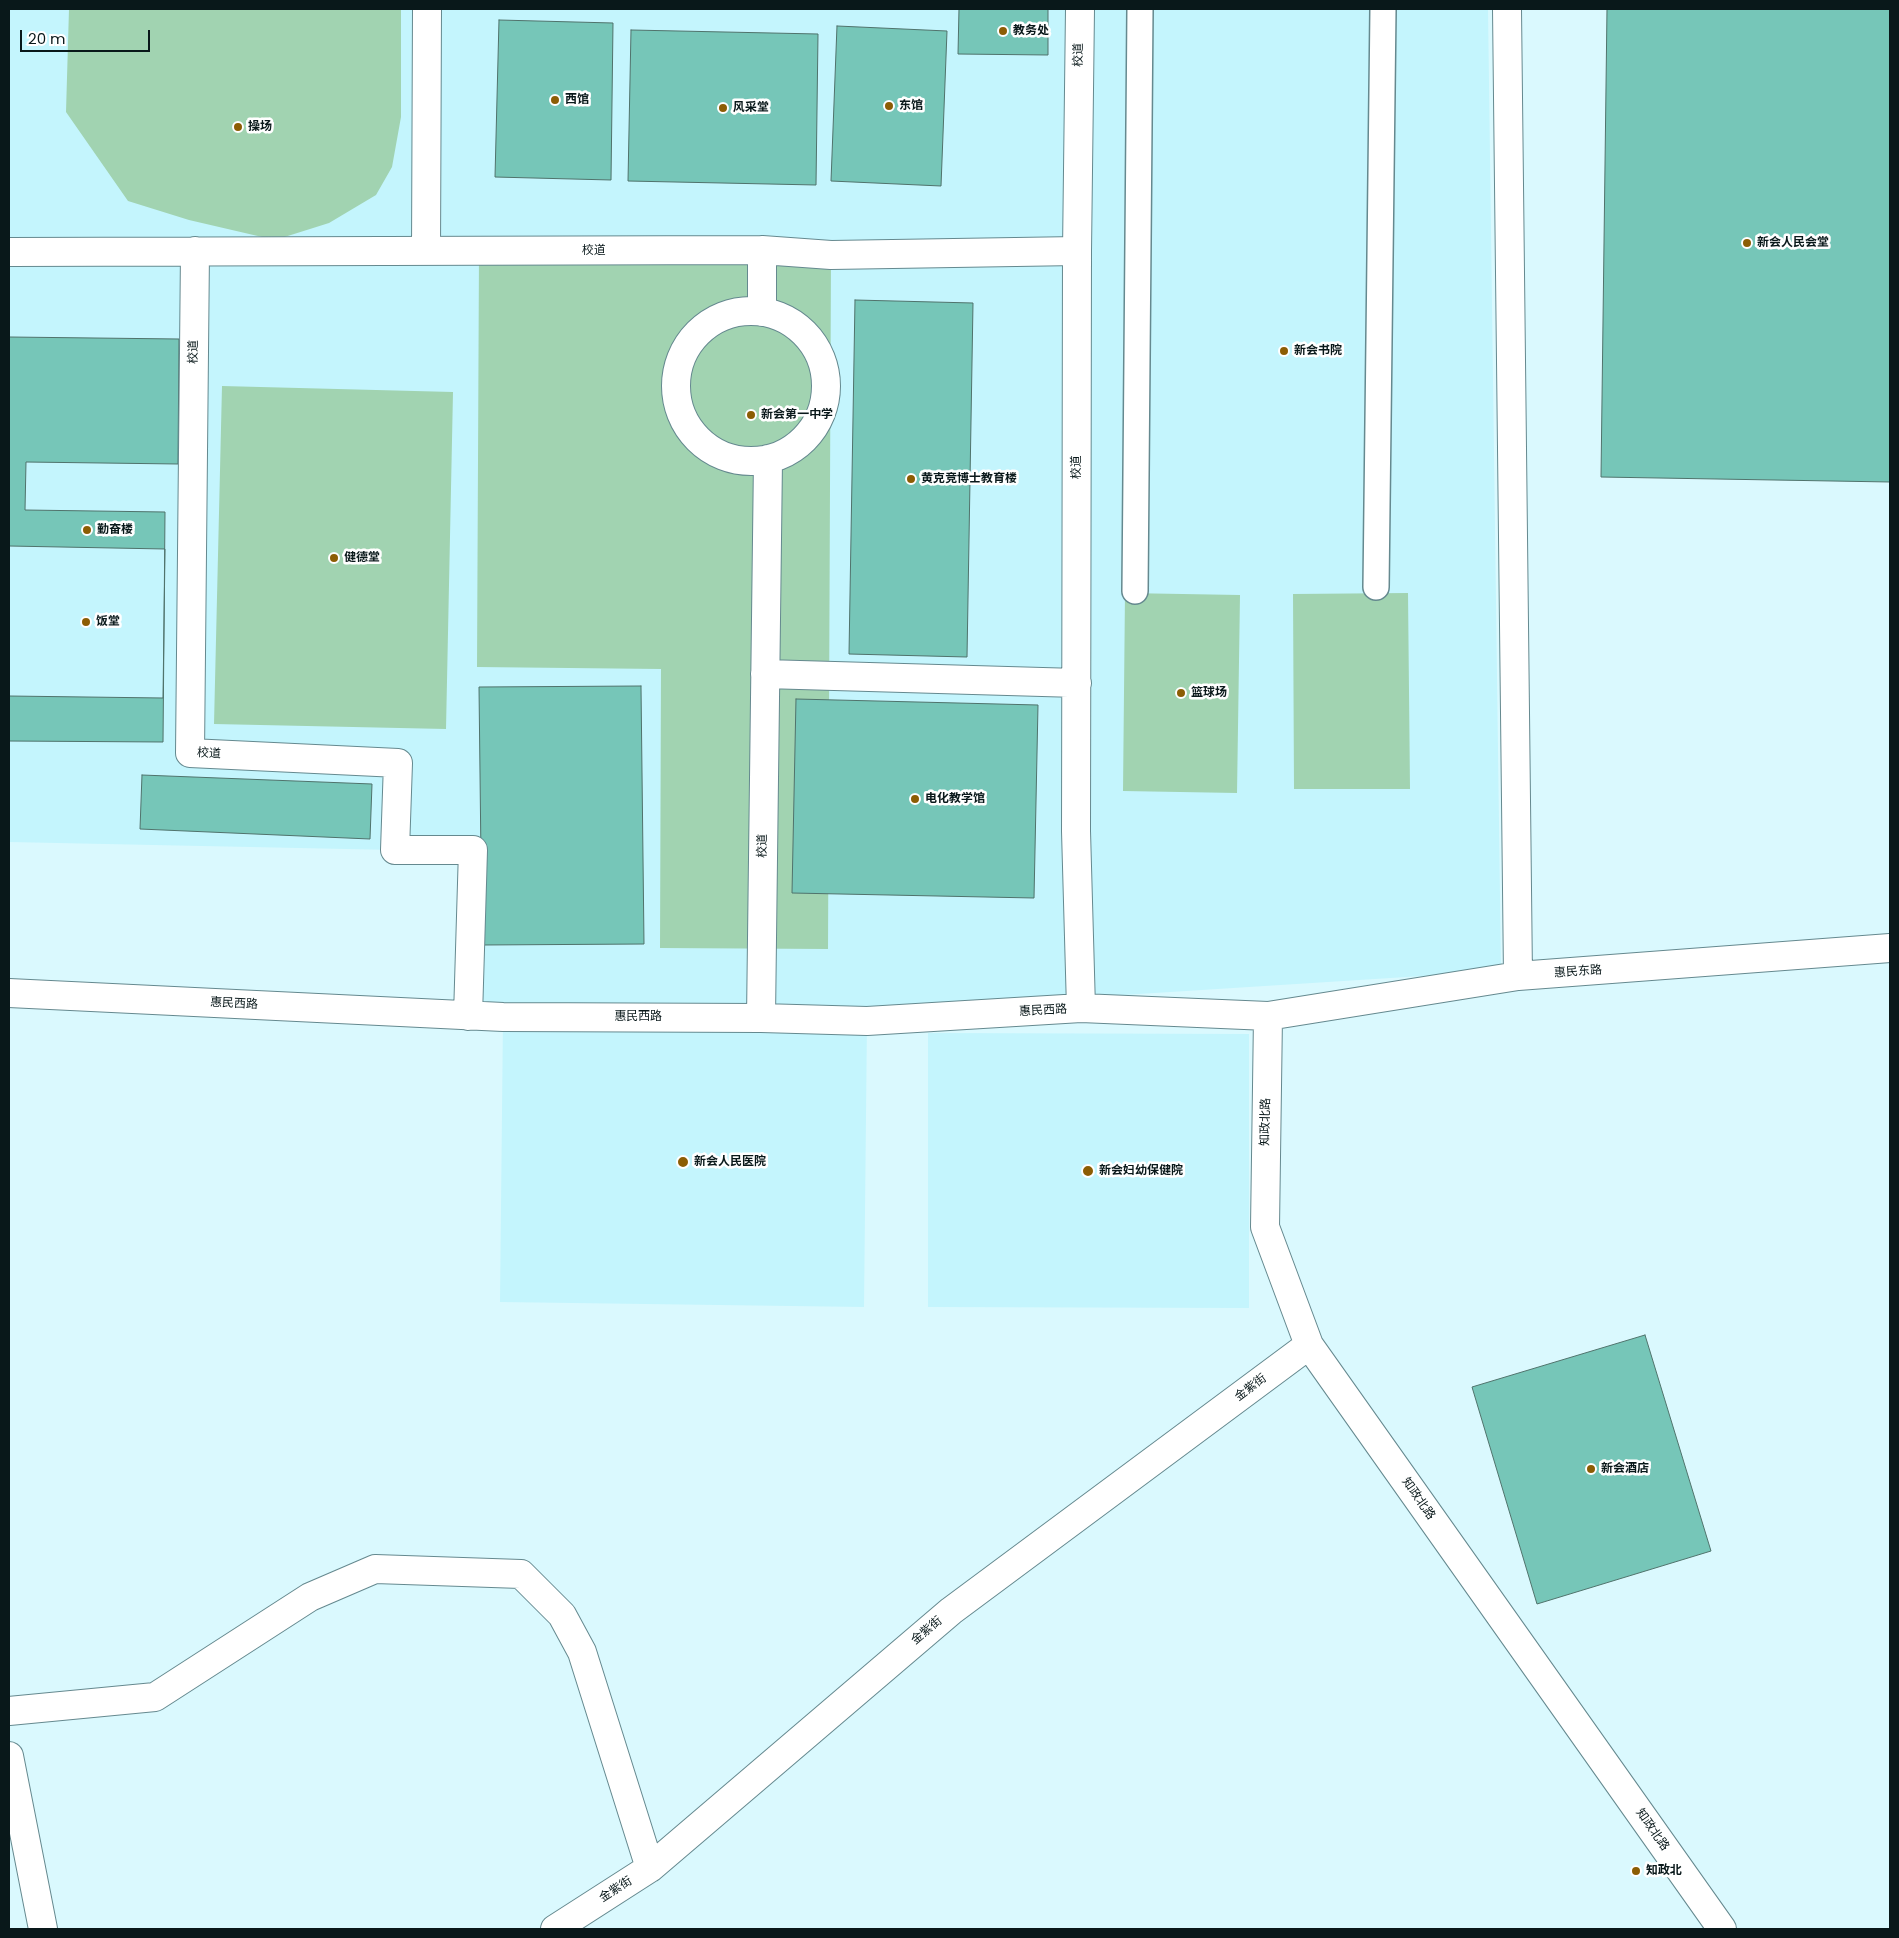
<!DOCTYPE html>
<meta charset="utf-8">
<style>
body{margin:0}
#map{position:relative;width:1899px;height:1938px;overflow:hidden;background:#daf9fe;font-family:Poppins,sans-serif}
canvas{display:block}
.frame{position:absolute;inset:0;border:10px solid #09181a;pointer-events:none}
.scale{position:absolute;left:20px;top:30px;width:130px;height:22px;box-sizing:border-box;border:2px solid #09181a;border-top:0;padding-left:6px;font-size:15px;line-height:18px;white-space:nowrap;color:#09181a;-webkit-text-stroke:4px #fff;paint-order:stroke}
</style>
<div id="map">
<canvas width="1899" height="1938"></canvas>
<div class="frame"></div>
<div class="scale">20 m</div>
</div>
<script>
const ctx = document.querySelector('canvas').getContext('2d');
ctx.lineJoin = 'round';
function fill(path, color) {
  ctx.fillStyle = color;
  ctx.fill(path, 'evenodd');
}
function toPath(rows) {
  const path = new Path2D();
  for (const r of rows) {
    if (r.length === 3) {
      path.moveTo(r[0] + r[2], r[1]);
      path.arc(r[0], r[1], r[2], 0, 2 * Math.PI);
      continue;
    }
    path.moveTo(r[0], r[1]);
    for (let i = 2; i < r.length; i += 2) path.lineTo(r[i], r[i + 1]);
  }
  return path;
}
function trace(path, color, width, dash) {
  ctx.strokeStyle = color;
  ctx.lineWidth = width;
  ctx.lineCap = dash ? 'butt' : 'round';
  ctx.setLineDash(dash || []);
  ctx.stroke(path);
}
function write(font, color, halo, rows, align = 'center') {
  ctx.font = font + ' Poppins,"Noto Sans SC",sans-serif';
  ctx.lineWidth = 5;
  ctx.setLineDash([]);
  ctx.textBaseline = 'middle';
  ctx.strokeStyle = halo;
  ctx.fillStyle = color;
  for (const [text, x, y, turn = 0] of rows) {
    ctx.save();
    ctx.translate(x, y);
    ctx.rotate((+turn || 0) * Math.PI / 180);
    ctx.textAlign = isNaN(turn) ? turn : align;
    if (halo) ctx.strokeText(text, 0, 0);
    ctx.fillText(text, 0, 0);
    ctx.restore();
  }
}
const built = toPath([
 [9,9,1488,9,1501,971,761,1018,867,1021,864,1307,500,1302,503,1017,468,1016,472,850,395,850,9,842],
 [928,1033,1249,1034,1249,1308,928,1307]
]);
const green = toPath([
 [69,9,401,9,401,117,392,167,376,195,329,223,275,240,189,220,128,201,66,112],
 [479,252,831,255,828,949,660,948,661,669,477,667],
 [222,386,453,392,446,729,214,724],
 [1125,593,1240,595,1237,793,1123,791],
 [1408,593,1410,789,1294,789,1293,594]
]);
const building = toPath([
 [959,9,1048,9,1048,55,958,54,959,9],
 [1607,9,1890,9,1890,482,1601,477,1607,9],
 [499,20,613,23,611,180,495,177,499,20],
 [837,26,947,31,941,186,831,181,837,26],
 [631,30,818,34,816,185,628,181,631,30],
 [855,300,973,303,967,657,849,654,855,300],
 [9,337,179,339,178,464,26,462,25,510,165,512,163,742,9,741,9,337],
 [9,546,165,549,163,698,9,696,9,546],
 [641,686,644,944,482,945,479,687,641,686],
 [796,699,1038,705,1034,898,792,893,796,699],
 [142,775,372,784,370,839,140,829,142,775],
 [1645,1335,1711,1551,1537,1604,1472,1387,1645,1335]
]);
const lane = toPath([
 [1376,587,1383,9],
 [1135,591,1140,9]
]);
const street = toPath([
 [1080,9,1077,251,1076,831,1081,1008],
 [1507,9,1518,976],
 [762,250,831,255,1077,251],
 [195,251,190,753,398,763,395,850,473,850,468,1016],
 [426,251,427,9],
 [9,252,762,250,762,312],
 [751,386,75],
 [765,674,1077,683],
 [9,993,503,1017,761,1018,867,1021,1081,1008,1268,1016,1518,976,1890,948],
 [1268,1016,1265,1227,1309,1345,1722,1929],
 [761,1018,768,459],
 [9,1711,155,1697,310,1597,375,1569,521,1574,562,1615,582,1652,650,1868],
 [9,1756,43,1929],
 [555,1929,650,1868,951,1611,1309,1345]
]);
const markers = [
 [1003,31,5,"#8c5d04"],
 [555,100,5,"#8c5d04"],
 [889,106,5,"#8c5d04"],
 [723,108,5,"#8c5d04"],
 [238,127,5,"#8c5d04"],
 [1747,243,5,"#8c5d04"],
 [1284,351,5,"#8c5d04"],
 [751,415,5,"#8c5d04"],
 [911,479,5,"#8c5d04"],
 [87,530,5,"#8c5d04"],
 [334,558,5,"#8c5d04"],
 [86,622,5,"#8c5d04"],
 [1181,693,5,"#8c5d04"],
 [915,799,5,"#8c5d04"],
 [683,1162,6,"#8c5d04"],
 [1088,1171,6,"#8c5d04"],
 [1591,1469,5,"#8c5d04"],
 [1636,1871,5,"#8c5d04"]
];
const poiNames = [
 ["教务处",1013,31],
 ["西馆",565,100],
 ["东馆",899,106],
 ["风采堂",733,108],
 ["操场",248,127],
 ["新会人民会堂",1757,243],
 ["新会书院",1294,351],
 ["新会第一中学",761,415],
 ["黄克竞博士教育楼",921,479],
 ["勤奋楼",97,530],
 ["健德堂",344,558],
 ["饭堂",96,622],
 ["篮球场",1191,693],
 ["电化教学馆",925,799],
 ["新会人民医院",694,1162],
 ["新会妇幼保健院",1099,1171],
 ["新会酒店",1601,1469],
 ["知政北",1646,1871]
];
const streetNames = [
 ["校道",1079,55,-89],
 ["校道",594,251],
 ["校道",194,352,-89],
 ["校道",1077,467,-90],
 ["校道",209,754,3],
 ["校道",763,846,-89],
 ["惠民东路",1578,972,-4],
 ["惠民西路",234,1004,3],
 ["惠民西路",1043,1011,-3],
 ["惠民西路",638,1017],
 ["知政北路",1266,1122,-89],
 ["金紫街",1251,1388,-37],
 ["知政北路",1418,1499,55],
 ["金紫街",927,1631,-40],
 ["知政北路",1652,1830,55],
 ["金紫街",616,1890,-33]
];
fill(built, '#c4f5fd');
fill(green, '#a1d3b1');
fill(building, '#76c6b8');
trace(building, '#50736c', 1);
trace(lane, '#65898f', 28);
trace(street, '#65898f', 30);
trace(lane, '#fff', 25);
trace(street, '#fff', 28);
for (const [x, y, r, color] of markers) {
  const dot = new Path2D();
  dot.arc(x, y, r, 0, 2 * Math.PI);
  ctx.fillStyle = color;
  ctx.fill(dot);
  trace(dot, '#fff', 2);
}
write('bold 12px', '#09181a', '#fff', poiNames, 'left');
write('12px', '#09181a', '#fff', streetNames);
</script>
